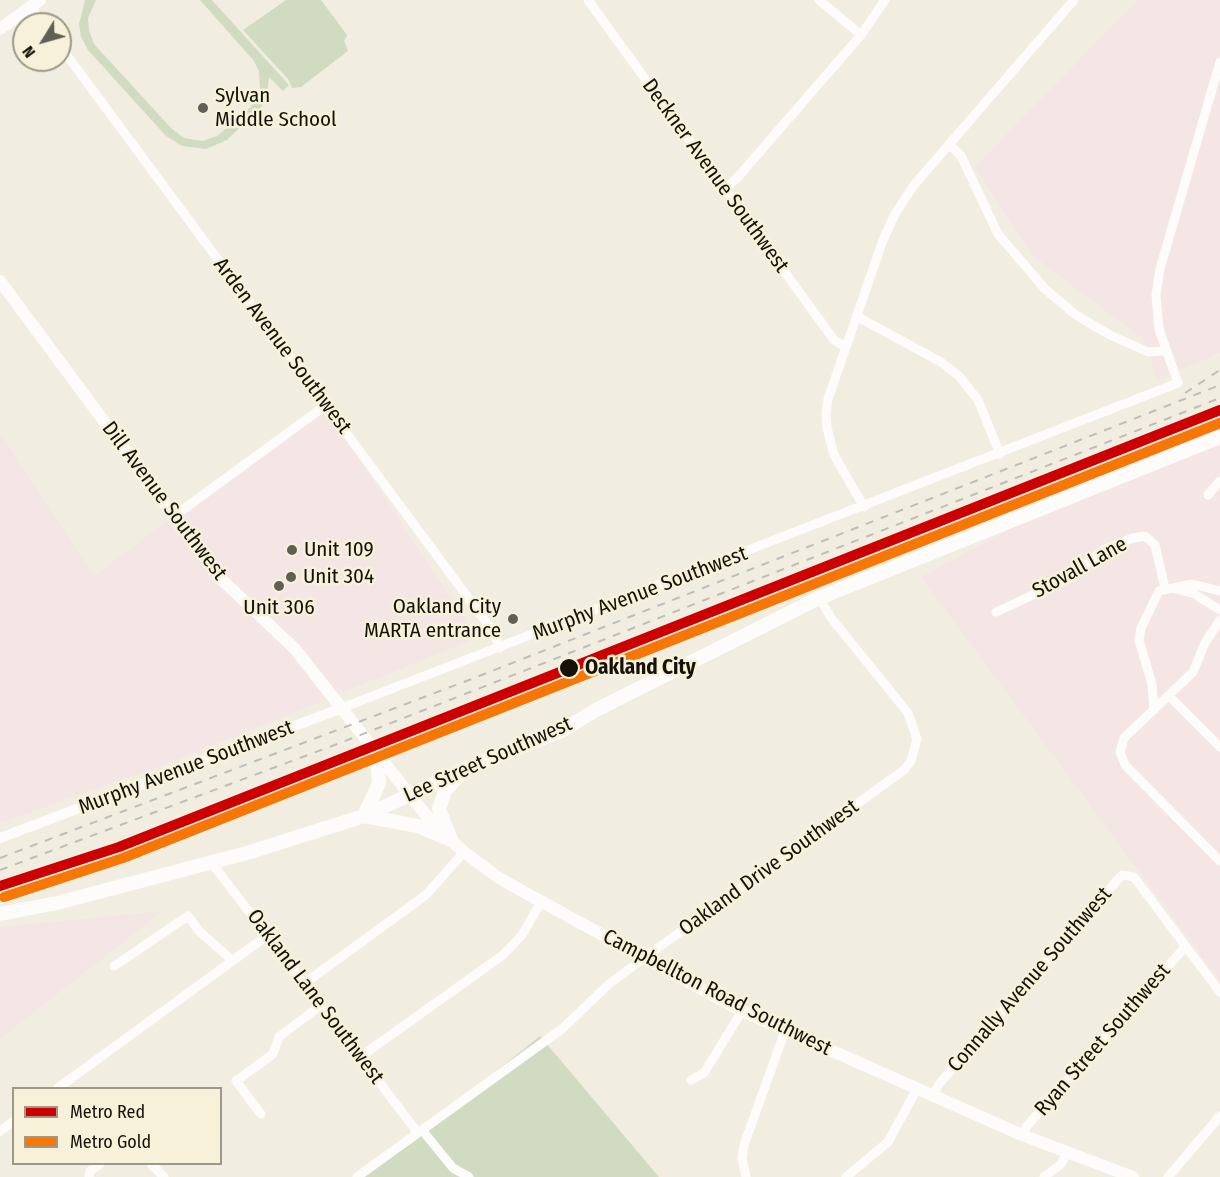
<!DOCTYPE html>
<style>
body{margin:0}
#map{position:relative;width:1220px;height:1177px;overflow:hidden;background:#f1eee1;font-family:"Fira Sans Condensed",sans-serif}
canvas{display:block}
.legend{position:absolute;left:12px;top:1087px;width:210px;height:78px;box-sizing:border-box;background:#f8f1da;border:2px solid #9d9887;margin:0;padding:8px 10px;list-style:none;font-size:18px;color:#14120a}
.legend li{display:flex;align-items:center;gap:12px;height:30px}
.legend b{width:30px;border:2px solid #9d9887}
.north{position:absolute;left:12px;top:12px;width:60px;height:60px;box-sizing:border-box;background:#f8f1da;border:2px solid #9d9887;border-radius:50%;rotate:233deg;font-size:16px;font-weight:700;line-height:24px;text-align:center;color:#14120a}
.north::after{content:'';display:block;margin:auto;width:21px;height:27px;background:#615f55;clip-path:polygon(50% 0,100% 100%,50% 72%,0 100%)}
</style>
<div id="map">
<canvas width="1220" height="1177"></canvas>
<ul class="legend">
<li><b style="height:8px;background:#c00"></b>Metro Red</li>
<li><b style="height:8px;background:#f67705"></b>Metro Gold</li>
</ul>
<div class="north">N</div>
</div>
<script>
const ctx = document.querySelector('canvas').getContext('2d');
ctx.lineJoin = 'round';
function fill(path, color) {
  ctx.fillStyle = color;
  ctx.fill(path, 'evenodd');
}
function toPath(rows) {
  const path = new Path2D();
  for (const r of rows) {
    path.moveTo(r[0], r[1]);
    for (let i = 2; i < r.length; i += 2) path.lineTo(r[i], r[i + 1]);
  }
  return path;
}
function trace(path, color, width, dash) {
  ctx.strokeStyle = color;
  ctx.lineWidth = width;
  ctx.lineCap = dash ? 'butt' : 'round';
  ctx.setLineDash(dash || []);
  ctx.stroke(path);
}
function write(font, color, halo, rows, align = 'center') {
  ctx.font = font + ' "Fira Sans Condensed",sans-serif';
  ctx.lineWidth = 5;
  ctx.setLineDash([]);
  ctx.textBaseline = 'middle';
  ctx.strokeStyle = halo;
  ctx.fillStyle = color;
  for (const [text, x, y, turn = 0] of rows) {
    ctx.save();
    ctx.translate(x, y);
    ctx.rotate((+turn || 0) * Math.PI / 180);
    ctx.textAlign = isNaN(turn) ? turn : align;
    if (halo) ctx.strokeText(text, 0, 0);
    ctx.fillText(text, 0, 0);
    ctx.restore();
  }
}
const commercial = toPath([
 [1138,0,1220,0,1220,353,1158,380,1143,339,1033,256,974,167],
 [322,403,474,632,472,640,157,768,0,823,0,432,94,576],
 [1220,415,1220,981,921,577],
 [163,911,0,1039,0,927]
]);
const green = toPath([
 [85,0,96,0,88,18,89,30,94,44,171,128,184,138,202,141,217,136,251,107,260,88,259,72,254,61,200,0,212,0,289,85,283,91,269,77,267,95,262,106,227,140,206,149,182,146,166,136,88,50,81,37,79,24],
 [286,0,321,0,347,35,344,41,348,51,301,87,292,88,288,79,243,30],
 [540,1036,659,1177,362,1177,414,1137]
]);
const minor = toPath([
 [588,0,834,340,846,347],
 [819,0,861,35],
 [31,7,43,24],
 [60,46,492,630,500,648],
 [949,144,961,156,998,234,1045,289,1076,315,1110,335,1148,352,1166,351],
 [725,189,738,177,861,35,885,0],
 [856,316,941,362,959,376,978,400,1000,454],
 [1208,495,1220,481],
 [864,507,834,455,827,428,826,414,828,399,883,240,895,214,914,185,1074,0],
 [173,517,326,405],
 [1176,589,1193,593,1220,610],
 [996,612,1070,578,1103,550,1133,538,1145,536,1155,545,1165,588],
 [1220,620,1205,643,1193,672,1124,738,1120,752,1125,765,1220,861],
 [1169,696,1220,747],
 [342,708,1178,383,1159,329,1156,295,1160,269,1220,62],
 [1154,710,1152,684,1139,640,1141,628,1159,591,1192,584,1220,591],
 [211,862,418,1133],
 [114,966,188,916,199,931,233,961],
 [305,983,426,895,464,852],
 [360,1057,503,955,522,935,541,902],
 [691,1080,704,1073,742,1011],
 [58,1088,268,935],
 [933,1096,939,1084,1122,875,1134,877,1220,992],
 [261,1114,236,1081,273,1054,279,1037,321,1005],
 [422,1130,453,1168,469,1177],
 [0,1131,14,1121],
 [1022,1135,1027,1126,1186,946],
 [151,1164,164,1177],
 [89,1177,90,1171,100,1164],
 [357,1177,562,1029,609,984,644,958,904,770,911,761,917,739,908,713,832,619,819,598],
 [746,1177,742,1158,744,1145,785,1031],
 [846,1177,888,1142,917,1089],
 [1044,1177,1061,1164,1067,1153],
 [1168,1177,1220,1116]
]);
const tertiary = toPath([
 [0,838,342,708]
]);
const secondary = toPath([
 [0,29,40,0],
 [0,281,221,579,295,649,409,794,434,825,464,852,499,878,533,897,742,1011,1022,1135,1133,1177]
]);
const primary = toPath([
 [364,816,418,826,451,840],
 [364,816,379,783,377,756],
 [451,840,439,809,445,791,460,774],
 [0,914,57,903,247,853,364,816,468,768,561,731,596,710,819,598,1220,437]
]);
const rail = toPath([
 [1185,393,1220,370],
 [0,858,469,680,1220,385],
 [0,870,340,743,1220,398]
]);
const metro1 = toPath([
 [0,886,119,847,1220,410]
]);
const metro2 = toPath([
 [4,897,123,858,1220,423]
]);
const markers = [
 [203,108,6,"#615f55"],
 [292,550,6,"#615f55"],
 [291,577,6,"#615f55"],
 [279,586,6,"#615f55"],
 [513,619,6,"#615f55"],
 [569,668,10,"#14120a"]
];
const poiNames = [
 ["Sylvan",215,96],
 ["Middle School",215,120],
 ["Unit 109",304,550],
 ["Unit 304",303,577],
 ["Oakland City",501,607,"right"],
 ["MARTA entrance",501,631,"right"],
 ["Unit 306",279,608,"center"]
];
const streetNames = [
 ["Deckner Avenue Southwest",715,176,54],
 ["Arden Avenue Southwest",282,346,53],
 ["Dill Avenue Southwest",164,501,53],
 ["Stovall Lane",1080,568,-29],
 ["Murphy Avenue Southwest",640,594,-21],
 ["Lee Street Southwest",488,760,-24],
 ["Murphy Avenue Southwest",186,768,-21],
 ["Oakland Drive Southwest",769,868,-36],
 ["Connally Avenue Southwest",1030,980,-49],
 ["Campbellton Road Southwest",717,993,27],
 ["Oakland Lane Southwest",315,997,53],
 ["Ryan Street Southwest",1103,1040,-49]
];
const stopNames = [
 ["Oakland City",585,668]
];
fill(commercial, '#f5e6e6');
fill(green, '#d1dbc2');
trace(minor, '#fdfcfa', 9);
trace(tertiary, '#fdfcfa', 10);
trace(secondary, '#fdfcfa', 12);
trace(primary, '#fdfcfa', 14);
trace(rail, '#bdbdb9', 2, [8, 8]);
trace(metro1, '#c00', 10);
trace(metro2, '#f67705', 10);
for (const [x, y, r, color] of markers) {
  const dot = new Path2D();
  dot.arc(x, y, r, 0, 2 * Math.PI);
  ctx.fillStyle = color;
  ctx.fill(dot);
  trace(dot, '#f8f1da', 2);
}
write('21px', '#14120a', '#f8f1da', poiNames, 'left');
write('21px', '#14120a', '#f8f1da', streetNames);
write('bold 21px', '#14120a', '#f8f1da', stopNames, 'left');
</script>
